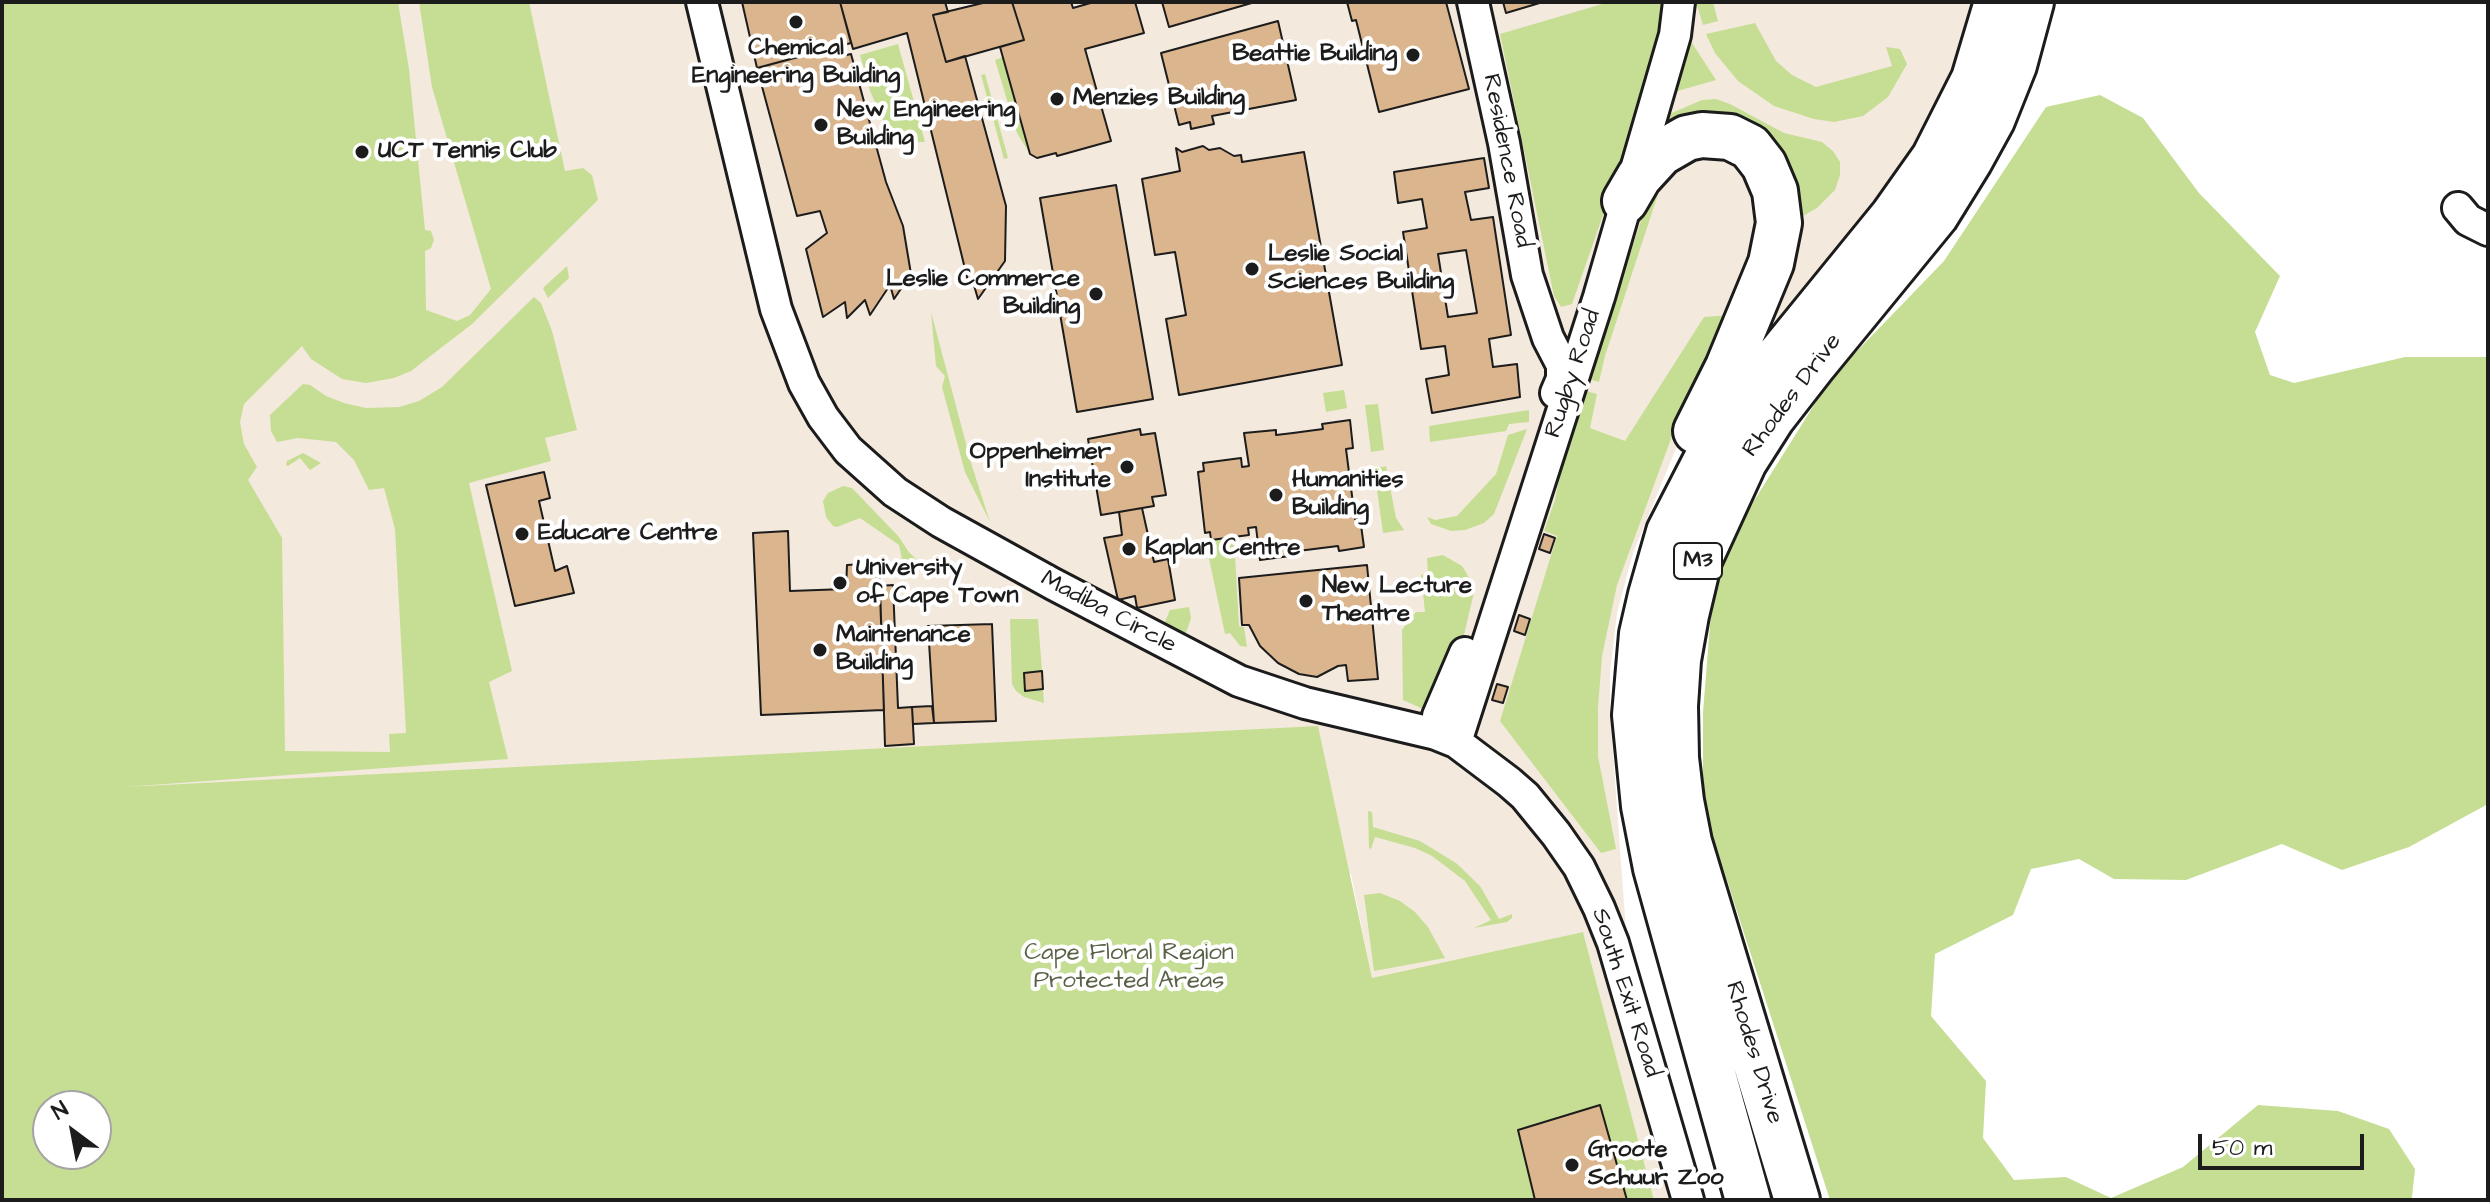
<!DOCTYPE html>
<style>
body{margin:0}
#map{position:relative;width:2490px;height:1202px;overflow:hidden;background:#fff;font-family:"Architects Daughter",sans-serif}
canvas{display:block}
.frame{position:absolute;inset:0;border:4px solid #1c1c1c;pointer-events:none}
.north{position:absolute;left:32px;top:1090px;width:80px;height:80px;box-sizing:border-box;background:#fff;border:2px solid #a4a4a4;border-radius:50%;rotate:328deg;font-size:22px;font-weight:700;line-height:32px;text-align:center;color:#1c1c1c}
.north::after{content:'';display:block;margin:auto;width:28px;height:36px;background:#1c1c1c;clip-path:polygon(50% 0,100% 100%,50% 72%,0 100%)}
.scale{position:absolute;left:2198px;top:1134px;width:166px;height:36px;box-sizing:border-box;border:4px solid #1c1c1c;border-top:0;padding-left:10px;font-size:24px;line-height:28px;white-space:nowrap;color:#1c1c1c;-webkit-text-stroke:6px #fff;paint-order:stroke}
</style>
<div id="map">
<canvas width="2490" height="1202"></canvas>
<div class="frame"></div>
<div class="north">N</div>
<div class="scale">50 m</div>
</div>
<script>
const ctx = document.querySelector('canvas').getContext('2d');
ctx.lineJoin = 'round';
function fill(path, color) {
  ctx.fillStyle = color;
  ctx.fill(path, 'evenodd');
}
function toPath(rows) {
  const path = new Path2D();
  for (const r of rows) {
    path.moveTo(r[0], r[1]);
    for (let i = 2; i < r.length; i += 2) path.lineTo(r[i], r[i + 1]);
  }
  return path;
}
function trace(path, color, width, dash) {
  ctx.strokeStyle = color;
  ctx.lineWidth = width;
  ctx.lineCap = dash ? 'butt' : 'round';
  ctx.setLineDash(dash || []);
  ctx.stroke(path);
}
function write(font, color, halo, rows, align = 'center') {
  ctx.font = font + ' "Architects Daughter",sans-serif';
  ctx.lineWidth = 8;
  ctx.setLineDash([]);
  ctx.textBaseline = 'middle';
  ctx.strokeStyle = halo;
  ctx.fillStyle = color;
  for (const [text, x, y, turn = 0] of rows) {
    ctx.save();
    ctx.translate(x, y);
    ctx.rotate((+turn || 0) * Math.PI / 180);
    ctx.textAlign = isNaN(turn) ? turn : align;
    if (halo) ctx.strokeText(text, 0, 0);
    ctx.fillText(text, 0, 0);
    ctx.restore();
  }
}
const built = toPath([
 [36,2,1979,2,1975,23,1926,136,1877,204,1789,315,1687,422,1633,553,1617,613,1610,672,1610,711,1626,931,1703,1200,1654,1200,1583,932,1372,979,1351,874,61,791]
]);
const green = toPath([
 [2,2,398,2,409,69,425,230,431,231,434,240,431,248,425,251,426,310,457,321,470,315,491,289,432,87,419,2,529,2,565,171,583,168,592,175,598,200,472,324,411,371,394,378,366,383,342,379,311,359,302,346,244,404,240,422,244,444,257,467,248,480,282,538,285,751,390,752,389,734,406,733,395,529,384,488,369,490,354,460,336,442,298,438,277,442,271,431,270,415,303,384,310,385,326,396,344,403,366,408,399,407,419,401,442,387,534,297,541,303,552,331,577,430,545,438,551,461,469,483,512,671,489,682,508,759,124,787,1318,726,1372,978,1583,932,1654,1200,2,1200],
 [48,1106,96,1106,96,1154,48,1154],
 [1609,2,1670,2,1668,29,1572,304,1561,307,1554,296,1500,34],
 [1696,2,1713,2,1718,21,1703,25],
 [1755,23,1776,61,1792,75,1816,87,1892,66,1886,47,1900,49,1907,64,1888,97,1863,116,1834,122,1814,119,1774,106,1738,81,1715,53,1706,34],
 [1686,39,1690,40,1716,80,1674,92,1664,98],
 [898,44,925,142,913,142,888,131,870,91,860,55],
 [1003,57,1030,154,1017,133,995,60],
 [985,74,1008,158,1004,159,981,75],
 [2100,95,2143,118,2199,193,2280,276,2255,332,2270,375,2294,383,2405,357,2488,357,2488,804,2409,847,2342,870,2282,844,2186,880,2114,879,2079,859,2031,869,2013,915,1935,954,1931,1016,1986,1081,1983,1138,2014,1180,2066,1177,2111,1198,2183,1167,2258,1105,2338,1111,2389,1129,2415,1169,2412,1197,2410,1200,1830,1200,1703,806,1703,712,1715,563,1831,378,1944,261,2046,107],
 [1716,99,1730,104,1784,133,1822,142,1833,151,1840,162,1840,175,1835,190,1817,208,1794,221,1774,164,1650,139,1667,115,1702,100],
 [1656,175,1661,185,1605,356,1599,382,1589,379],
 [567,266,569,278,548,298,543,288],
 [931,312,972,466,990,522,965,472,942,387,945,376,936,366],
 [1731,315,1675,428,1617,585,1602,656,1598,708,1598,756,1616,849,1601,853,1500,721,1557,536,1544,531,1555,500,1562,463,1586,391,1597,394,1590,428,1625,441,1704,317],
 [1344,390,1347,408,1326,412,1323,393],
 [1378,404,1384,450,1371,452,1365,405],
 [1529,410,1529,422,1509,424,1506,431,1430,442,1429,426],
 [1527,429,1494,514,1484,523,1465,530,1451,531,1431,524,1427,517,1435,520,1457,516,1496,474,1508,435],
 [303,453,321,463,310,470,300,458,288,466,286,465,287,461],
 [1386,466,1396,518,1404,530,1383,533,1374,469],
 [843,486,852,488,899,537,908,551,919,562,903,564,899,545,860,518,837,527,833,526,826,517,823,501,828,493],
 [1234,537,1239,626,1244,627,1247,647,1240,646,1230,633,1225,634,1207,549,1211,548,1211,539],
 [1443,555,1462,566,1470,579,1474,592,1463,639,1430,707,1423,709,1403,700,1402,630,1416,612,1425,612,1421,575,1428,573,1427,558],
 [1189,607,1191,618,1186,633,1180,635,1162,629,1170,610],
 [1010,619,1038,619,1042,671,1024,674,1025,690,1043,689,1044,703,1024,697,1016,691,1012,684],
 [1368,811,1372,812,1373,827,1420,841,1456,863,1480,886,1499,919,1512,914,1512,918,1507,922,1474,928,1491,920,1465,881,1432,856,1415,848,1375,837,1371,849,1369,848],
 [1380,893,1400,901,1415,912,1428,927,1445,958,1374,971,1364,895]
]);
const building = toPath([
 [742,2,840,2,851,43,757,68,742,2],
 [840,2,945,2,948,12,933,15,946,62,965,56,1006,206,1005,261,978,299,973,282,969,285,907,33,853,49,840,2],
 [987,2,1012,2,1024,40,946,62,933,15,987,2],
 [1012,2,1071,2,1073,8,1094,2,1135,2,1144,33,1085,49,1111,141,1057,156,1056,153,1037,158,1030,154,1000,47,1024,40,1012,2],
 [1162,2,1255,2,1169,27,1162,2],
 [1347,2,1446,2,1469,89,1379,112,1356,20,1352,21,1347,2],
 [1503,2,1543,2,1506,13,1503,2],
 [1278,21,1296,100,1212,116,1214,124,1191,129,1190,122,1179,125,1161,53,1278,21],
 [839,46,842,56,851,54,886,182,903,226,911,274,894,299,890,285,870,315,865,300,847,318,845,302,823,317,806,249,827,233,820,211,797,216,757,68,839,46],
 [1203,146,1209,150,1220,148,1234,156,1241,155,1242,162,1304,152,1342,365,1179,395,1166,319,1186,315,1175,252,1155,255,1142,179,1180,171,1176,148,1182,152,1203,146],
 [1484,158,1489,188,1465,192,1471,220,1493,217,1511,335,1489,339,1493,367,1517,364,1520,397,1432,413,1426,379,1449,375,1445,346,1421,349,1403,232,1427,228,1422,199,1398,203,1394,172,1484,158],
 [1466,250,1477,313,1448,317,1438,254,1466,250],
 [1116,185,1153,399,1077,412,1040,198,1116,185],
 [1350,420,1353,448,1346,449,1355,519,1360,518,1364,547,1339,551,1338,546,1290,552,1290,556,1260,560,1256,527,1248,528,1249,535,1211,540,1210,532,1205,533,1198,472,1204,471,1203,463,1241,458,1242,467,1249,466,1244,433,1276,430,1276,435,1293,433,1323,429,1322,424,1350,420],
 [1140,429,1141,435,1155,433,1166,495,1152,497,1154,506,1101,515,1088,439,1140,429],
 [544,472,550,498,539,501,555,571,567,566,574,593,515,606,486,485,544,472],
 [1142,508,1154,562,1168,559,1175,600,1137,608,1135,596,1118,600,1104,538,1122,535,1119,512,1142,508],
 [788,531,790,591,846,589,847,565,879,563,884,710,761,715,753,533,788,531],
 [1544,534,1555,538,1550,553,1539,549,1544,534],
 [1367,565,1378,679,1348,681,1346,665,1338,666,1317,677,1299,674,1278,663,1260,646,1249,625,1242,625,1239,578,1367,565],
 [893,585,898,708,912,707,914,744,885,746,880,586,893,585],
 [1519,615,1530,619,1525,635,1514,631,1519,615],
 [992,624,996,721,934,723,928,626,992,624],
 [1042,671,1043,689,1025,691,1024,673,1042,671],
 [1497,684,1508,687,1503,703,1492,700,1497,684],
 [932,706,934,723,913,724,912,707,932,706],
 [1600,1105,1627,1200,1535,1200,1518,1130,1600,1105]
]);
const minor = toPath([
 [702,2,776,309,804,383,823,417,848,450,895,492,941,522,1053,584,1239,681,1305,703,1436,734,1456,742,1509,782,1525,796,1556,834,1579,867,1599,908,1613,943,1688,1200],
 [1473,2,1504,143,1527,275,1548,338,1562,365,1562,379,1556,393],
 [2458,208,2468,220,2488,230],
 [1436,734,1438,716,1465,653],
 [1456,742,1599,297,1675,35,1679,2]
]);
const highway = toPath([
 [1625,201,1639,177,1661,153,1687,138,1702,135,1730,137,1750,147,1764,165,1775,191,1779,223,1771,263,1728,367,1696,431],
 [1748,1200,1656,868,1644,806,1635,715,1642,634,1651,595,1669,532,1719,435,1749,393,1893,216,1934,158,1974,79,1997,2],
 [1797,1200,1689,842,1681,801,1676,758,1675,706,1678,660,1686,615,1699,560,1744,462,1772,418,1814,364,1936,215,1970,160,1992,120,2014,65,2031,2]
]);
const markers = [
 [796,22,8,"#1c1c1c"],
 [1413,55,8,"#1c1c1c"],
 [1057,99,8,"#1c1c1c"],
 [821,125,8,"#1c1c1c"],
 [362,152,8,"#1c1c1c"],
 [1252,269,8,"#1c1c1c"],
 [1096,294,8,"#1c1c1c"],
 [1127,467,8,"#1c1c1c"],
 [1276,495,8,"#1c1c1c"],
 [522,534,8,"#1c1c1c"],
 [1129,549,8,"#1c1c1c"],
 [840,583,8,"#1c1c1c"],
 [1306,601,8,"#1c1c1c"],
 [820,650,8,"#1c1c1c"],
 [1572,1165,8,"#1c1c1c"]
];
const shields = [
 [1698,561,48]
];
const shieldNames = [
 ["M3",1698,561]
];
const poiNames = [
 ["Chemical",796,49,"center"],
 ["Engineering Building",796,77,"center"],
 ["Beattie Building",1397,55,"right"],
 ["Menzies Building",1073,99],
 ["New Engineering",837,111],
 ["Building",837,139],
 ["UCT Tennis Club",378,152],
 ["Leslie Social",1268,255],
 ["Sciences Building",1268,283],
 ["Leslie Commerce",1080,280,"right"],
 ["Building",1080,308,"right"],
 ["Oppenheimer",1111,453,"right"],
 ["Institute",1111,481,"right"],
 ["Humanities",1292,481],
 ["Building",1292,509],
 ["Educare Centre",538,534],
 ["Kaplan Centre",1145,549],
 ["University",856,569],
 ["of Cape Town",856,597],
 ["New Lecture",1322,587],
 ["Theatre",1322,615],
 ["Maintenance",836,636],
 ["Building",836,664],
 ["Groote",1588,1151],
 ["Schuur Zoo",1588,1179]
];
const streetNames = [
 ["Residence Road",1506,161,79],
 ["Rugby Road",1574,374,-72],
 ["Rhodes Drive",1793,396,-53],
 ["Madiba Circle",1108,613,28],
 ["South Exit Road",1625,993,72],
 ["Rhodes Drive",1753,1053,73]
];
const parkNames = [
 ["Cape Floral Region",1129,954],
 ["Protected Areas",1129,982]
];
fill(built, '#f4e9dd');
fill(green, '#c6de94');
fill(building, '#dbb58d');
trace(building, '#1c1c1c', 2);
trace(minor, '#1c1c1c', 36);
trace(highway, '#1c1c1c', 50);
trace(minor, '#fff', 30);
trace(highway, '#fff', 44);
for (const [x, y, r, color] of markers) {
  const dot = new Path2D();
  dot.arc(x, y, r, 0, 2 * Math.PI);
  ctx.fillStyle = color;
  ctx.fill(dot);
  trace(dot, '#fff', 3);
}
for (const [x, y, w] of shields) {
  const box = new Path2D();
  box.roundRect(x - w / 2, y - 18, w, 36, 6);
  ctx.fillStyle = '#fff';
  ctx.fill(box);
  trace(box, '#1c1c1c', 2);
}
write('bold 22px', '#1c1c1c', null, shieldNames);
write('bold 24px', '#1c1c1c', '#fff', poiNames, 'left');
write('24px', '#1c1c1c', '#fff', streetNames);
write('24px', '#586046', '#fff', parkNames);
</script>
